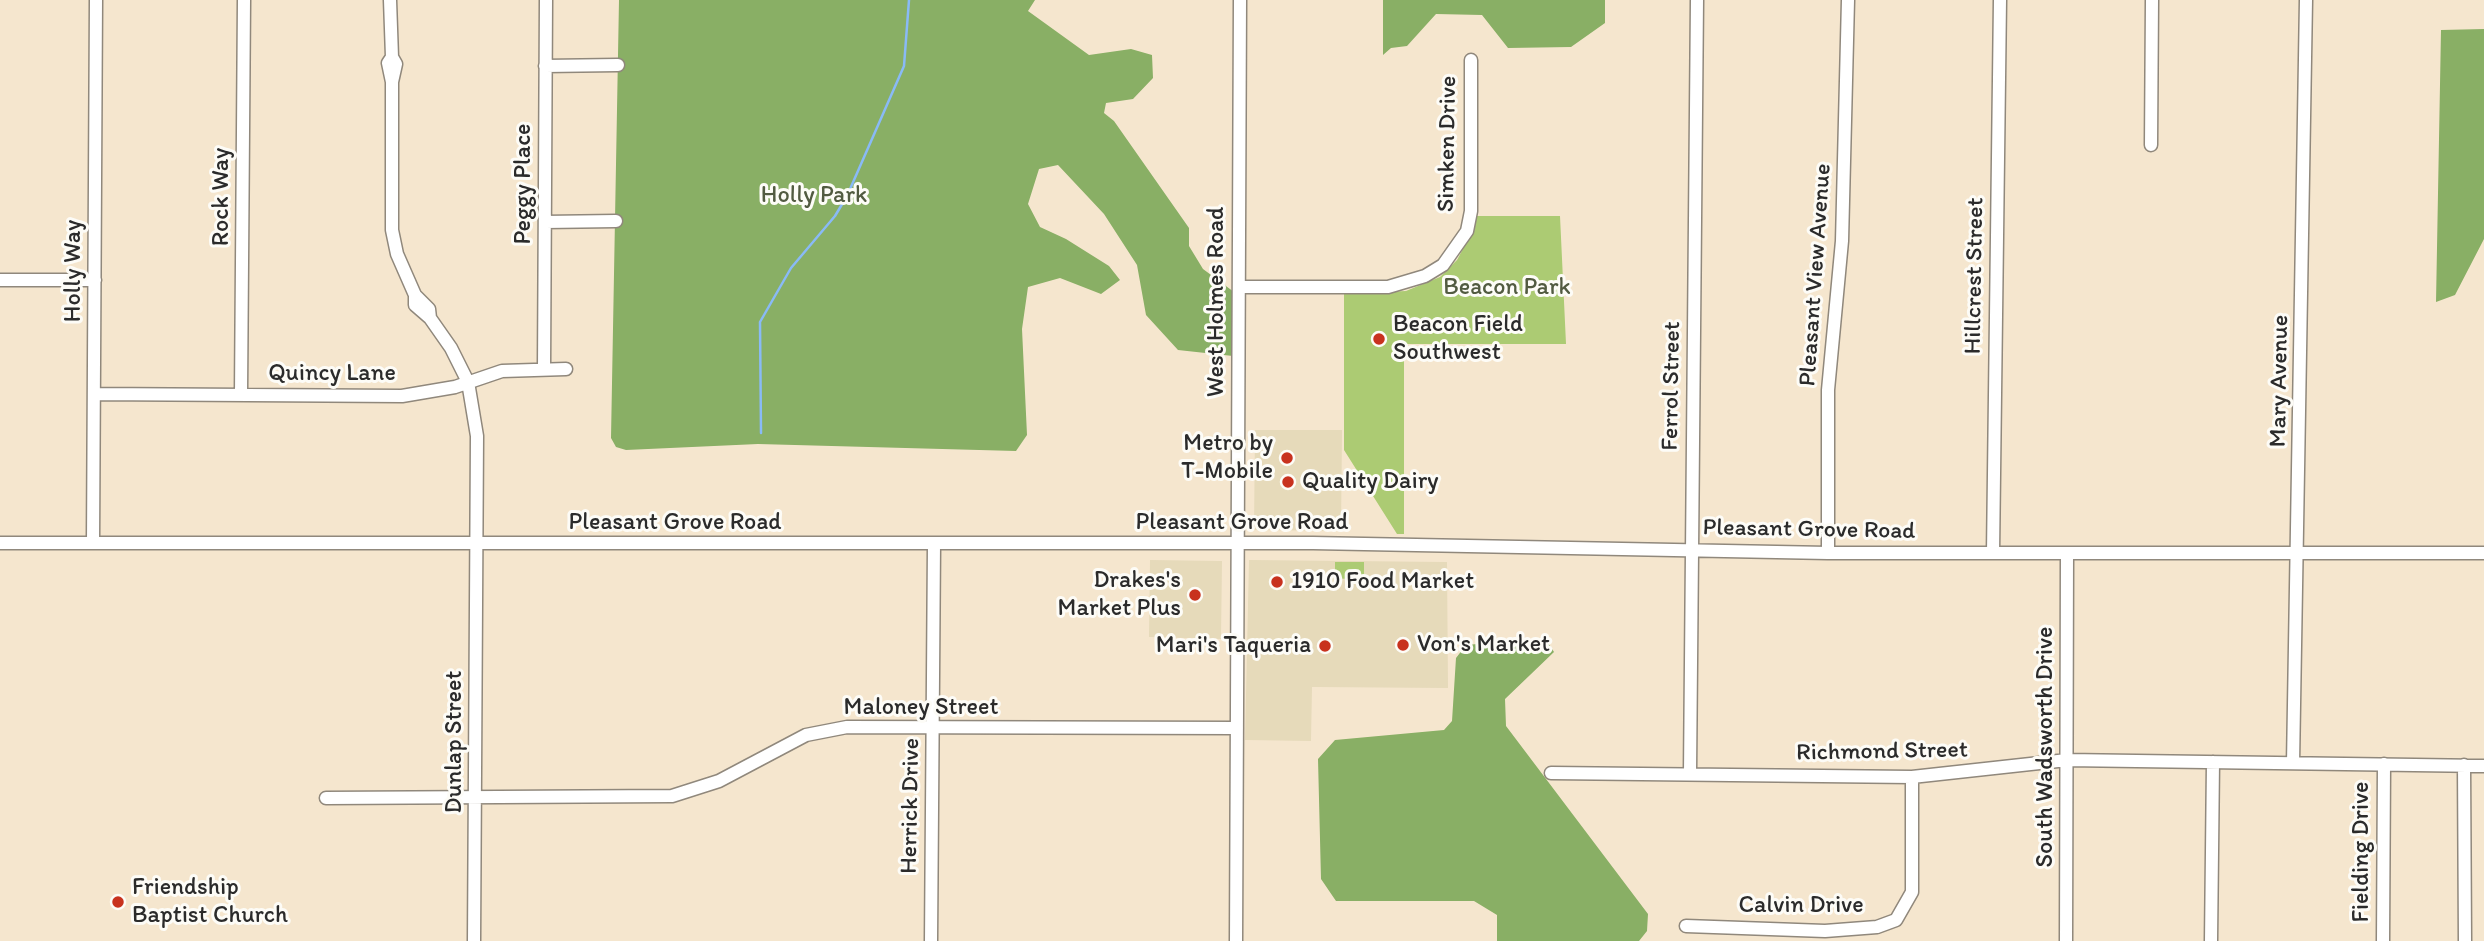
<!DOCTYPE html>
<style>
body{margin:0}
canvas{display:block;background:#f5e6ce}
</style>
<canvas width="2484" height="941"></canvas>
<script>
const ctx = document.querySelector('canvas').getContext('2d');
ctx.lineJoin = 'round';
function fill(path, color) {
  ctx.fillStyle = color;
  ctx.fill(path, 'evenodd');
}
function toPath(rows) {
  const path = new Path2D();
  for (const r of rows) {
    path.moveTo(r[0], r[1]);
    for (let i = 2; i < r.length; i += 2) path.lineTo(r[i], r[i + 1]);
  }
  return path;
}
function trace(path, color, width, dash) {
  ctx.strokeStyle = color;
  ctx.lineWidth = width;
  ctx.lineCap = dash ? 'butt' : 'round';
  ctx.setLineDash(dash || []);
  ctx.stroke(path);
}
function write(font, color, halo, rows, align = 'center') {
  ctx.font = font + ' Itim,sans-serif';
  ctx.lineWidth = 6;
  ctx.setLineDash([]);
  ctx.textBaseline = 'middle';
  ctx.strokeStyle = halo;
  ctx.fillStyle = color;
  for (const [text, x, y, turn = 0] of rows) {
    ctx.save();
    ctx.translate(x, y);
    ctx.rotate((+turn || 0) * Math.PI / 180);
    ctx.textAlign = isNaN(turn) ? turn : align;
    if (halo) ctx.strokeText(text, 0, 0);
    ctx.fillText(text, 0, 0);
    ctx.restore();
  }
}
const built = toPath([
 [1255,430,1342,430,1341,531,1254,530],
 [1150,560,1222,561,1221,639,1149,637],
 [1249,560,1447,562,1448,688,1312,687,1311,741,1245,740]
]);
const green = toPath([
 [1477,216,1560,216,1566,344,1404,344,1404,534,1397,534,1344,450,1344,294,1406,291,1440,277,1457,260,1473,230],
 [1335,562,1364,562,1364,578,1335,579]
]);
const forest = toPath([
 [619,0,1040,0,1035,0,1028,11,1089,55,1131,49,1152,55,1153,78,1133,99,1106,103,1104,113,1114,121,1189,228,1189,246,1203,269,1234,292,1233,356,1178,350,1146,315,1137,265,1104,214,1058,165,1039,169,1028,204,1040,227,1066,239,1109,266,1120,280,1101,294,1060,278,1028,287,1022,329,1027,435,1016,451,758,444,626,450,616,447,611,438],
 [1383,0,1605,0,1605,23,1571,47,1508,48,1482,15,1436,14,1407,46,1391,48,1383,55],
 [2484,29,2484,239,2455,295,2436,302,2441,30],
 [1545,638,1554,652,1505,699,1506,726,1648,914,1647,931,1639,941,1497,941,1497,915,1474,901,1336,901,1321,879,1318,759,1335,740,1444,730,1452,721,1456,658,1466,645]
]);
const stream = toPath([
 [761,433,760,322,791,268,835,216,847,196,904,66,909,0]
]);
const minor = toPath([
 [390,0,392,57,396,64,392,82,388,63,392,57],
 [545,66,618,65],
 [392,82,392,230,397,254,415,295,415,305,430,318,429,309,415,295],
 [2151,145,2152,0],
 [545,222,616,221],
 [0,280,95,280],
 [1239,287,1388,287,1425,276,1443,265,1467,231,1471,211,1471,60],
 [430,318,451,348,468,382,477,436,474,941],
 [544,369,546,0],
 [94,394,402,396,455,387,502,371,566,369],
 [241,394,244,0],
 [93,542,96,0],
 [0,543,1313,543,1828,553,2484,553],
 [1828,553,1828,390,1842,241,1848,0],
 [1993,553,2000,0],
 [2293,763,2306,0],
 [2464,765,2465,941],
 [1551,773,1912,777,2067,760,2484,766],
 [1690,773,1697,0],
 [326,798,672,796,719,781,806,735,847,727,1237,728],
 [1686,926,1825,931,1877,927,1896,920,1912,892,1912,777],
 [931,941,934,544],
 [1236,941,1240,0],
 [2066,941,2067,554],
 [2211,941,2213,762],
 [2383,941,2384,764]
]);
const markers = [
 [1379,339,7,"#c8321e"],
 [1287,458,7,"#c8321e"],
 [1288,482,7,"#c8321e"],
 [1277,582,7,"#c8321e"],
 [1195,595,7,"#c8321e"],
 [1403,645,7,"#c8321e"],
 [1325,646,7,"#c8321e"],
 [118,902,7,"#c8321e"]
];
const streetNames = [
 ["Simken Drive",1448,144,-89],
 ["Peggy Place",524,184,-90],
 ["Rock Way",222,197,-90],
 ["Holly Way",74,271,-90],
 ["Pleasant View Avenue",1816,275,-86],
 ["Hillcrest Street",1975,276,-89],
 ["West Holmes Road",1217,302,-90],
 ["Quincy Lane",332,374],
 ["Mary Avenue",2280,381,-89],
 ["Ferrol Street",1672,386,-89],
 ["Pleasant Grove Road",675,523],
 ["Pleasant Grove Road",1242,523],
 ["Pleasant Grove Road",1809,530,1],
 ["Maloney Street",921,708],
 ["Dunlap Street",455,742,-90],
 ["South Wadsworth Drive",2046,747,-90],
 ["Richmond Street",1882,752,-1],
 ["Herrick Drive",911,806,-89],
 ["Fielding Drive",2362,852,-90],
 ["Calvin Drive",1801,906]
];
const parkNames = [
 ["Holly Park",814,196],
 ["Beacon Park",1507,288]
];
const poiNames = [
 ["Beacon Field",1393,325],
 ["Southwest",1393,353],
 ["Metro by",1273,444,"right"],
 ["T-Mobile",1273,472,"right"],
 ["Quality Dairy",1302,482],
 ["Drakes's",1181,581,"right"],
 ["Market Plus",1181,609,"right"],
 ["1910 Food Market",1291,582],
 ["Von's Market",1417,645],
 ["Mari's Taqueria",1311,646,"right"],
 ["Friendship",132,888],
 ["Baptist Church",132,916]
];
fill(built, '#e6daba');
fill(green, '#accb73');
fill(forest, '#89af65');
trace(stream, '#89baf6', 2.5);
trace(minor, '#90887c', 15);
trace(minor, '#fff', 12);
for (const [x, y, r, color] of markers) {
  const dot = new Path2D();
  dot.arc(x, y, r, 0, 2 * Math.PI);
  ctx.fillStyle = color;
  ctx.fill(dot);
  trace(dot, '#fdfcf7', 2.5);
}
write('24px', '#2b2b2b', '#fdfcf7', streetNames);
write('24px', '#525b41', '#fdfcf7', parkNames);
write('24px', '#2b2b2b', '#fdfcf7', poiNames, 'left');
</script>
